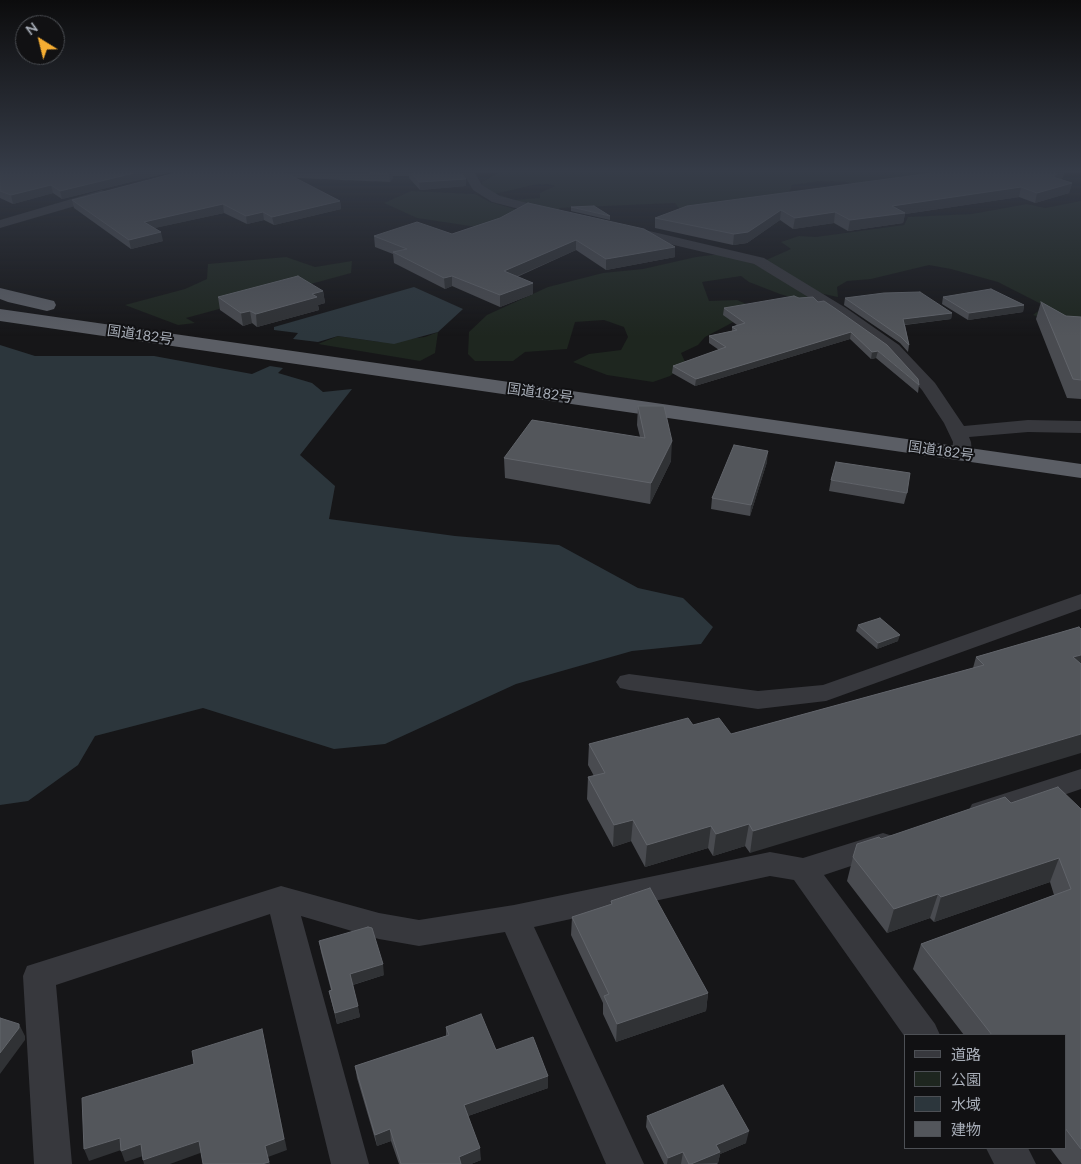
<!DOCTYPE html>
<meta charset="utf-8">
<style>
body{margin:0}
#map{position:relative;width:1081px;height:1164px;overflow:hidden;background:#161618;font-family:Lato,"Noto Sans JP",sans-serif}
canvas{display:block}
.legend{position:absolute;left:904px;top:1034px;width:162px;height:115px;box-sizing:border-box;background:#111113;border:1px solid #4d5055;margin:0;padding:6px 9px;list-style:none;font-size:15px;color:#a8aeb8}
.legend li{display:flex;align-items:center;gap:10px;height:25px}
.legend b{width:25px;border:1px solid #4d5055}
.north{position:absolute;left:15px;top:15px;width:50px;height:50px;box-sizing:border-box;background:#111113;border:1px solid #4d5055;border-radius:50%;rotate:324deg;font-size:14px;font-weight:700;line-height:20px;text-align:center;color:#a8aeb8}
.north::after{content:'';display:block;margin:auto;width:18px;height:22px;background:#f5ad32;clip-path:polygon(50% 0,100% 100%,50% 72%,0 100%)}
</style>
<div id="map">
<canvas width="1081" height="1164"></canvas>
<ul class="legend">
<li><b style="height:6px;background:#37383d"></b>道路</li>
<li><b style="height:14px;background:#1e261f"></b>公園</li>
<li><b style="height:14px;background:#2c363c"></b>水域</li>
<li><b style="height:14px;background:#53565b"></b>建物</li>
</ul>
<div class="north">N</div>
</div>
<script>
const ctx = document.querySelector('canvas').getContext('2d');
ctx.lineJoin = 'round';
function fill(path, color) {
  ctx.fillStyle = color;
  ctx.fill(path, 'evenodd');
}
function toPath(rows) {
  const path = new Path2D();
  for (const r of rows) {
    path.moveTo(r[0], r[1]);
    for (let i = 2; i < r.length; i += 2) path.lineTo(r[i], r[i + 1]);
  }
  return path;
}
function trace(path, color, width, dash) {
  ctx.strokeStyle = color;
  ctx.lineWidth = width;
  ctx.lineCap = dash ? 'butt' : 'round';
  ctx.setLineDash(dash || []);
  ctx.stroke(path);
}
function write(font, color, halo, rows, align = 'center') {
  ctx.font = font + ' Lato,"Noto Sans JP",sans-serif';
  ctx.lineWidth = 4;
  ctx.setLineDash([]);
  ctx.textBaseline = 'middle';
  ctx.strokeStyle = halo;
  ctx.fillStyle = color;
  for (const [text, x, y, turn = 0] of rows) {
    ctx.save();
    ctx.translate(x, y);
    ctx.rotate((+turn || 0) * Math.PI / 180);
    ctx.textAlign = isNaN(turn) ? turn : align;
    if (halo) ctx.strokeText(text, 0, 0);
    ctx.fillText(text, 0, 0);
    ctx.restore();
  }
}
const green = toPath([
 [498,173,926,173,911,180,860,187,847,182,821,181,792,185,787,197,681,211,675,203,559,208,561,214,497,196,501,195,513,200,540,198,540,193,555,186,548,184,533,185,495,194,482,187,482,182],
 [411,191,475,194,490,202,525,212,490,229,417,218,384,203],
 [1081,201,1081,318,1062,325,1033,315,1045,306,998,282,951,269,929,265,871,279,847,281,837,287,838,297,819,293,764,261,791,249,781,242,799,236,816,237,904,225,908,217,972,214,1027,204,1045,208],
 [721,254,754,264,820,301,807,302,780,294,749,282,741,276,702,282,709,301,737,300,758,309,705,337,698,345,681,353,686,364,670,376,653,382,607,375,573,362,589,354,621,350,628,337,624,327,604,320,575,322,567,349,525,352,513,361,475,361,468,354,469,332,487,315,548,287,603,273,643,269,696,257],
 [286,257,315,267,352,261,351,273,186,318,195,323,178,325,125,305,185,289,207,279,208,264],
 [438,332,435,353,420,361,318,344,338,336,380,342,425,337]
]);
const water = toPath([
 [414,287,463,309,438,332,394,344,338,336,318,342,293,339,298,333,274,330,274,327],
 [0,345,35,356,154,356,252,374,270,366,283,368,278,373,312,383,323,392,352,389,300,455,335,486,329,519,455,536,559,545,638,588,683,598,713,627,701,644,632,651,516,684,385,744,334,749,203,708,95,736,78,765,28,801,0,805]
]);
const minor = toPath([
 [369,173,418,173,412,176,375,176,369,173],
 [463,173,475,173,482,185,500,196,554,210,556,213,550,217,492,202,473,190,463,173],
 [102,190,108,194,106,197,0,228,0,220,102,190],
 [628,226,764,258,846,308,899,345,935,383,964,426,1028,420,1081,421,1081,433,1028,432,969,437,971,442,972,454,969,458,962,460,955,458,952,454,953,442,944,423,922,390,887,351,836,314,754,264,623,233,621,230,628,226],
 [1081,594,1081,609,826,701,758,709,629,690,620,688,616,682,620,676,629,674,758,691,823,685,1081,594],
 [1081,769,1081,789,982,823,972,820,968,812,972,804,1081,769],
 [883,833,893,836,898,844,893,852,824,875,935,1024,940,1035,905,1035,905,1037,794,880,770,876,534,927,644,1164,606,1164,505,932,419,946,379,939,301,916,369,1164,331,1164,270,914,56,985,72,1164,34,1164,23,976,27,966,281,886,379,913,419,920,514,905,770,852,803,858,883,833],
 [986,1148,1028,1148,1036,1164,994,1164,986,1148]
]);
const trunk = toPath([
 [0,288,54,301,56,305,54,309,47,311,8,302,0,299,0,288],
 [0,309,1081,464,1081,478,0,321,0,309]
]);
const wall = toPath([
 [0,173,167,173,62,199,53,193,13,204,0,198],
 [175,173,393,173,393,178,390,182,294,178,340,201,341,209,274,225,264,220,247,224,224,213,154,228,163,241,131,249,74,208,72,200],
 [409,173,462,173,466,186,420,190,409,178],
 [932,173,1064,173,1063,177,1061,179,1072,183,1069,193,1035,203,1019,197,905,214,903,223,848,231,834,223,793,229,780,220,747,243,733,245,655,228,655,218],
 [571,207,610,216,610,220,571,211],
 [500,218,675,257,606,270,576,250,517,277,533,283,533,294,500,307,452,286,445,289,394,263,393,254,375,247,374,236,452,234],
 [323,291,325,303,318,305,319,310,257,327,252,323,243,326,220,310,218,297],
 [813,297,919,385,918,393,876,358,871,359,850,339,695,386,672,373,673,366,719,350,709,343,709,336,732,331,732,327,737,325,723,315,724,308],
 [943,297,1024,305,1023,312,968,320,942,304],
 [845,298,952,313,951,319,905,325,909,345,908,352,900,343,844,305],
 [1041,302,1066,316,1081,317,1081,399,1067,398,1036,319],
 [638,406,671,461,650,504,505,478,504,458,640,437,637,425],
 [767,462,750,516,711,509,712,498],
 [831,480,907,493,904,504,829,491],
 [858,625,898,641,877,649,856,631],
 [1079,627,750,853,745,846,713,856,708,848,645,867,631,841,613,847,587,799,588,777,594,776,588,765,589,744,693,725,731,734,973,668,976,657],
 [1011,803,1081,809,1081,1164,1062,1164,1050,1148,1065,1148,1065,1035,964,1035,913,969,921,944,1054,895,1050,882,934,922,930,918,887,933,847,881,853,857,881,839],
 [611,901,708,993,706,1011,616,1042,603,1014,603,1003,571,935,572,917,611,904],
 [319,941,384,975,353,985,360,1017,337,1024,329,991,331,990,321,952],
 [446,1027,496,1050,548,1088,468,1116,481,1160,471,1164,399,1164,391,1141,377,1146,357,1078,355,1066,446,1036],
 [647,1116,746,1143,720,1154,718,1163,717,1164,664,1164,646,1127]
]);
const shadedWall = toPath([
 [134,173,167,173,62,199,60,191],
 [390,173,393,173,393,178,390,182,389,174],
 [1058,173,1064,173,1063,177,1051,187,1053,177],
 [466,179,466,186,420,190,419,182],
 [1072,183,1069,193,1035,203,1037,193],
 [51,185,53,193,13,204,11,195],
 [1021,187,1019,197,905,214,903,223,848,231,850,220,892,206],
 [340,201,341,209,274,225,272,217],
 [223,204,224,213,146,230,144,222],
 [781,210,780,220,747,243,733,245,734,234],
 [263,212,264,220,247,224,246,216],
 [835,212,834,223,793,229,795,218],
 [161,232,163,241,131,249,129,240],
 [576,240,576,250,504,282,504,271],
 [675,247,675,257,606,270,606,259],
 [452,276,452,286,445,289,444,278],
 [533,283,533,294,500,307,500,295],
 [323,291,325,303,318,305,319,310,257,327,256,314,312,294],
 [1024,305,1023,312,968,320,969,313],
 [250,311,252,323,243,326,241,313],
 [952,313,951,319,902,325,903,319],
 [851,332,850,339,695,386,696,379],
 [878,351,876,358,871,359,872,352],
 [672,441,671,461,650,504,651,483],
 [768,451,767,462,750,516,751,505],
 [900,635,898,641,877,649,878,643],
 [1081,655,1081,673,1073,657],
 [1081,734,1081,753,750,853,753,831],
 [633,820,631,841,613,847,614,825],
 [749,824,745,846,713,856,716,834],
 [711,826,708,848,645,867,647,845],
 [1059,858,1050,882,934,922,941,897],
 [938,894,930,918,887,933,894,909],
 [383,964,384,975,352,985,350,974],
 [708,993,706,1011,616,1042,617,1024],
 [358,1006,360,1017,337,1024,335,1013],
 [19,1024,25,1036,25,1040,0,1074,0,1053],
 [262,1029,287,1150,268,1157,270,1164,262,1164,265,1146],
 [548,1076,548,1088,465,1117,464,1105],
 [390,1129,391,1141,377,1146,375,1135],
 [749,1131,746,1143,720,1154,718,1163,691,1164,716,1145],
 [120,1138,124,1149,89,1161,84,1149],
 [199,1141,203,1152,170,1164,144,1164,143,1160],
 [141,1144,146,1155,125,1162,121,1151],
 [480,1148,481,1160,471,1164,460,1164,459,1157],
 [683,1152,681,1164,667,1164,668,1158]
]);
const building = toPath([
 [0,173,134,173,60,191,51,185,11,195,0,191,0,173],
 [175,173,286,173,340,201,272,217,263,212,246,216,223,204,144,222,161,232,129,240,72,200,175,173],
 [369,173,390,173,389,174,369,173],
 [412,173,462,173,466,179,419,182,412,173],
 [932,173,1058,173,1053,177,1072,183,1037,193,1021,187,892,206,905,213,850,220,835,212,795,218,781,210,748,232,734,234,655,218,687,206,932,173],
 [528,203,644,229,675,247,606,259,576,240,504,271,533,283,500,295,452,276,444,278,393,252,407,249,374,236,417,222,452,234,500,218,528,203],
 [594,206,610,216,571,207,594,206],
 [298,276,323,291,312,294,317,297,256,314,250,311,241,313,218,297,298,276],
 [991,289,1024,305,969,313,943,297,991,289],
 [920,292,952,313,903,319,909,345,901,337,845,298,884,293,920,292],
 [794,296,799,298,813,297,818,302,824,301,836,309,887,345,918,379,919,385,878,351,872,352,851,332,696,379,673,366,726,347,709,336,737,330,732,327,745,323,724,308,794,296],
 [1041,302,1066,316,1081,317,1081,380,1073,379,1041,302],
 [638,406,664,406,672,441,651,483,504,458,532,420,645,438,638,406],
 [734,445,768,451,751,505,712,498,734,445],
 [836,462,910,473,907,493,831,480,836,462],
 [880,618,900,635,878,643,858,625,880,618],
 [1079,627,1081,629,1081,655,1073,657,1081,664,1081,734,753,831,749,824,716,834,711,826,647,845,633,820,614,825,588,777,605,773,589,744,688,718,693,725,719,718,731,734,984,665,976,657,1079,627],
 [1058,787,1081,809,1081,1149,1065,1128,1065,1035,992,1035,921,944,1071,889,1059,858,941,897,938,894,894,909,853,857,857,844,879,837,881,839,1005,797,1011,803,1058,787],
 [650,888,708,993,617,1024,604,996,609,994,572,917,612,904,611,901,650,888],
 [368,927,372,928,383,964,350,974,358,1006,335,1013,329,991,332,990,319,941,368,927],
 [481,1014,496,1050,533,1037,548,1076,464,1105,480,1148,459,1157,461,1164,401,1164,390,1129,375,1135,355,1066,449,1035,446,1027,481,1014],
 [0,1018,19,1024,19,1028,0,1053,0,1018],
 [262,1029,284,1139,265,1146,269,1162,262,1164,203,1164,199,1141,143,1160,141,1144,121,1151,120,1138,84,1149,82,1098,194,1064,192,1051,262,1029],
 [723,1085,749,1131,716,1145,720,1152,691,1164,689,1164,683,1152,668,1158,647,1116,723,1085]
]);
const farStreetnames = [
 ["国道182号",140,335,8],
 ["国道182号",540,393,8],
 ["国道182号",941,451,8]
];
fill(green, '#1e261f');
fill(water, '#2c363c');
fill(minor, '#37383d');
fill(trunk, '#5b5e65');
fill(wall, '#494b50');
fill(shadedWall, '#303235');
fill(building, '#53565b');
trace(building, '#61646a', 1);
const sky = ctx.createLinearGradient(0, 0, 0, 336);
sky.addColorStop(0, '#0c0c0d');
sky.addColorStop(0.51, '#363c48');
sky.addColorStop(1, '#363c4800');
ctx.fillStyle = sky;
ctx.fillRect(0, 0, 1081, 336);
write('14px', '#a8aeb8', '#111113', farStreetnames);
</script>
